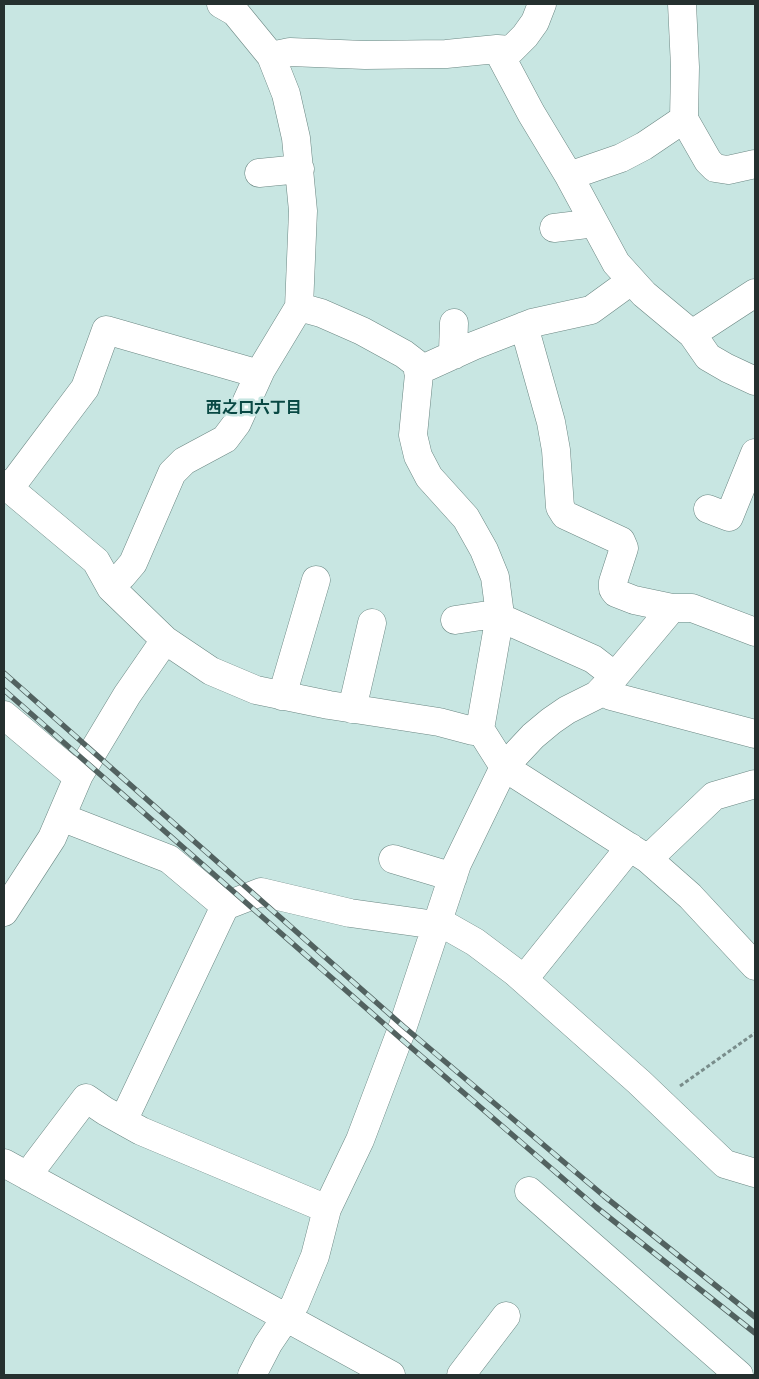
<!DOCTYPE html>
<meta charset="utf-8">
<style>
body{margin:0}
#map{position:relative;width:759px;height:1379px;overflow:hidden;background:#c8e6e2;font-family:"Alegreya Sans",sans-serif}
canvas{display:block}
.frame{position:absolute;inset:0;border:5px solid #25302f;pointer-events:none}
</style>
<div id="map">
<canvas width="759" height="1379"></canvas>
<div class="frame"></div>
</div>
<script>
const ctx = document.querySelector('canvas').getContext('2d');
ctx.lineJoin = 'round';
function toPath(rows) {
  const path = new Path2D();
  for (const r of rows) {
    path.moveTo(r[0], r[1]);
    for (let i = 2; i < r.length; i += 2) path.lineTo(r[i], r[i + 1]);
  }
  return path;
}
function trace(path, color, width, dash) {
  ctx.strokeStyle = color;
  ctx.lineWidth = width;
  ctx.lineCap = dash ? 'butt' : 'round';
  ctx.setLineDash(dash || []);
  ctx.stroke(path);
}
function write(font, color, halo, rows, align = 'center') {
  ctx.font = font + ' "Alegreya Sans","Noto Sans JP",sans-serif';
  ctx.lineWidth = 5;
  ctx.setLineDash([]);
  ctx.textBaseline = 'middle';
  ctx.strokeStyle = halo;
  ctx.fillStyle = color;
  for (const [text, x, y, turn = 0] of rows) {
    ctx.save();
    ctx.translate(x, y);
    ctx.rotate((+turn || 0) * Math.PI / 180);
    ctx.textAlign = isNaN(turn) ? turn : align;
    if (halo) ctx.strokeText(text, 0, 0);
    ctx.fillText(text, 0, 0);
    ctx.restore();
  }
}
const path = toPath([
 [680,1086,755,1033]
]);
const minor = toPath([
 [221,4,235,12,271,56,286,94,296,138,303,211,299,307,321,313,362,331,404,354,417,364,419,374,413,435,418,456,429,477,466,518,484,550,495,577,500,615,480,729,504,767,457,864,403,1026,360,1140,327,1209,315,1256,295,1304,268,1344,252,1375],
 [682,4,685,67,684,119,708,161,715,168,728,170,755,164],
 [497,49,531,113,569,176,616,263,644,294,692,334,708,357,727,368,755,381],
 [271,56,290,52,365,55,446,54,497,49,511,50,525,36,535,22,542,4],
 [259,173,300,169],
 [569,176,621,158,644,146,684,119],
 [554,228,587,224,592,221],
 [524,326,551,422,556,450,560,507,565,515,621,541,624,548,613,582,613,589,616,593,634,600,672,608],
 [692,334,755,293],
 [454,355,453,351,454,323],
 [418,371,473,346,532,323,591,310,631,281],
 [4,484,96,561,111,588,165,640],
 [9,489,85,388,106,330,259,374],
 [708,509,729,517,755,453],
 [109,584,122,576,133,563,172,473,184,461,225,439,237,423,261,370,299,307],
 [455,620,488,615,499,617,593,659,615,676],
 [755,632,692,608,672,608,615,676,597,695,567,710,551,721,533,736,504,767,648,859,690,896,755,966],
 [602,690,611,696,755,734],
 [282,696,316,580],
 [352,709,372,623],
 [4,715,73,773,79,775],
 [61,817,169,859,225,906,123,1121],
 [393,859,453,877],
 [648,859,714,796,755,784],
 [225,906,261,892,350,913,436,925],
 [4,912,52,838,79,775,127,695,165,640,211,671,256,690,329,705,439,722,473,731,480,729],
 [438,921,475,942,515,972,639,1082,725,1164,755,1173],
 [524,979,630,847],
 [4,1163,391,1375],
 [29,1177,36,1164,86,1098,105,1111,141,1131,327,1209],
 [529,1191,739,1375],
 [461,1375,506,1316]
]);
const rail = toPath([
 [4,673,403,1026,604,1196,755,1317],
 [4,690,399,1037,596,1207,755,1333]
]);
const neighbourhoodNames = [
 ["西之口六丁目",254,408]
];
trace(minor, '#6b8783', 29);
trace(path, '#798d8b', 3, [4, 2.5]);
trace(minor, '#fff', 28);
trace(rail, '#526260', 5.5);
trace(rail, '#c8e6e2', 4, [11]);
write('bold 16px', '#094944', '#c8e6e2', neighbourhoodNames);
</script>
